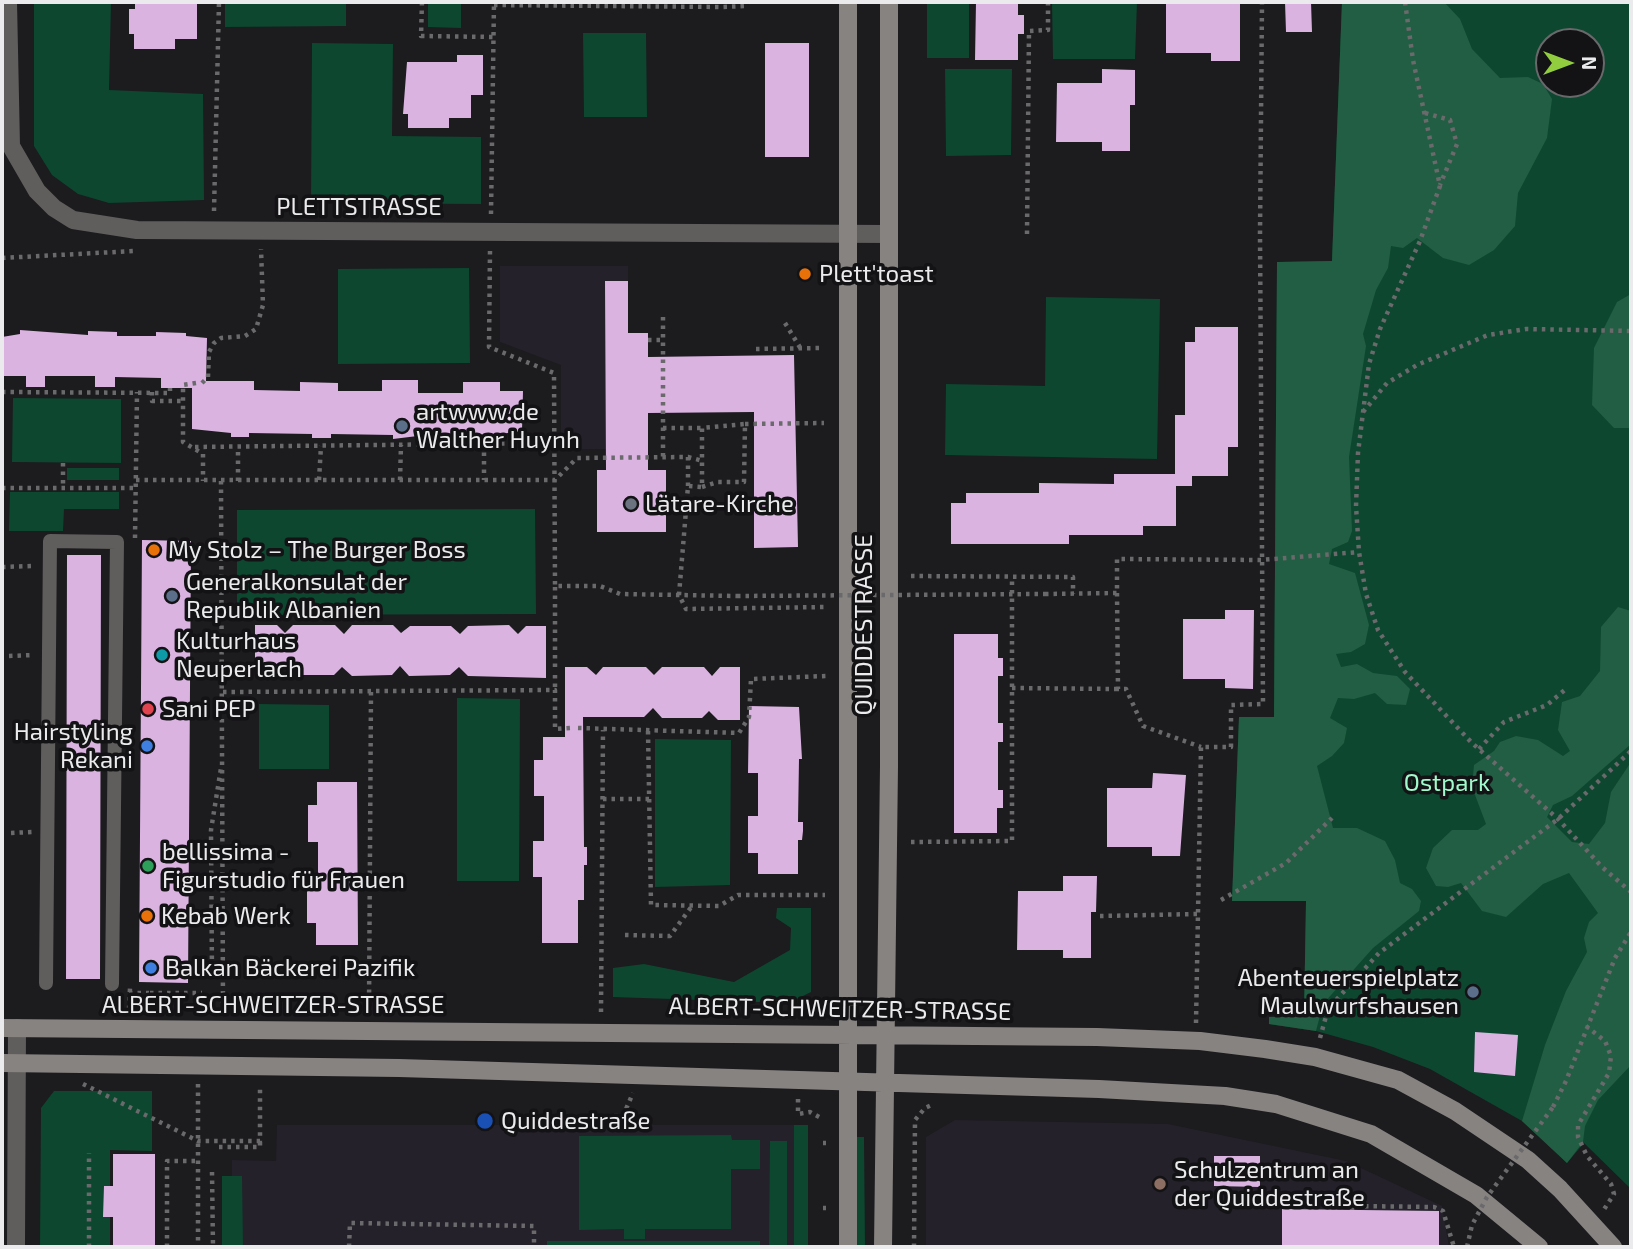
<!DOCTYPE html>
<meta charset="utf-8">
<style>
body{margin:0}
#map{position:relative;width:1633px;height:1249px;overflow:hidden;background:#1c1b1e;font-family:"Exo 2",sans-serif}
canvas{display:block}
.frame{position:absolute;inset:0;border:4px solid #ebeaec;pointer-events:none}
.north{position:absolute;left:1535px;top:28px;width:70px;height:70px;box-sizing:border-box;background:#131215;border:2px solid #69686b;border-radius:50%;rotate:90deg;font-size:19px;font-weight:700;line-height:28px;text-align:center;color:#ebeaec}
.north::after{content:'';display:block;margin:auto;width:24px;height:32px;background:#91cd3f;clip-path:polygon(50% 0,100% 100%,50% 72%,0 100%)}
</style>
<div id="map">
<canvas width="1633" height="1249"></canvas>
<div class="frame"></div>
<div class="north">N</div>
</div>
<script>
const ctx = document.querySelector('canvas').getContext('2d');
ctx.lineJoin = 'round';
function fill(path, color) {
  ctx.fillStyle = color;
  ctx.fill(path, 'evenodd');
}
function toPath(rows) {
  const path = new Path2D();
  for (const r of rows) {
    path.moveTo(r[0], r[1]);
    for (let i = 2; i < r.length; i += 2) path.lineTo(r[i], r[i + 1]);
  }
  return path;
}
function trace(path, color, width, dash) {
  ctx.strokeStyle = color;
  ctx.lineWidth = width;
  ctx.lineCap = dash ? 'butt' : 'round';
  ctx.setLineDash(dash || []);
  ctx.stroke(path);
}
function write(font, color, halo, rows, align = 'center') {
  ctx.font = font + ' "Exo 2",sans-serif';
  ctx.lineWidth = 7;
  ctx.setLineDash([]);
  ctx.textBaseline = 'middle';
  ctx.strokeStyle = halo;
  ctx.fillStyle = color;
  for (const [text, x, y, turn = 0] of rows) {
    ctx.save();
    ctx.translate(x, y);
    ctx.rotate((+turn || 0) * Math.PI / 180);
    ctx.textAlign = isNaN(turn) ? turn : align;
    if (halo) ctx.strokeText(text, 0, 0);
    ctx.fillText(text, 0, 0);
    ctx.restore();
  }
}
const built = toPath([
 [500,266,628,266,628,333,648,333,648,449,561,449,561,365,500,342],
 [955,1120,1168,1124,1346,1161,1442,1206,1449,1247,926,1247,926,1137],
 [277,1125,794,1125,794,1247,232,1247,232,1160,276,1161]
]);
const green = toPath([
 [34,2,111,2,109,90,203,94,204,200,109,203,78,194,52,175,34,146],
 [225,2,346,2,346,26,225,27],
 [428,2,461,2,461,28,428,27],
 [927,2,969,2,969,58,927,58],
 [1052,2,1137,2,1135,59,1053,59],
 [1342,2,1631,2,1631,1189,1584,1143,1567,1163,1522,1121,1430,1069,1373,1047,1316,1031,1269,1024,1269,1017,1304,1016,1306,901,1232,901,1239,717,1274,717,1277,262,1332,261],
 [1549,42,1591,42,1591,84,1549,84],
 [583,33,646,33,647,117,584,117],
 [312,43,393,44,392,136,481,137,481,204,311,203],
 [945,69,1012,69,1011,155,946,156],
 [469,268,470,363,338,364,338,269],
 [1046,297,1160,299,1157,459,945,455,946,384,1045,386],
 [13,398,121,399,121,463,12,462],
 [67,468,119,468,119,480,67,480],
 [10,492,119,492,119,509,64,509,63,531,9,531],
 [535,509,536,614,237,615,237,510],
 [457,698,520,699,519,881,457,881],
 [259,704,329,705,329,769,259,769],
 [655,739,731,740,730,885,655,887],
 [777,908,811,908,811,992,789,1003,613,997,613,968,644,964,734,982,790,950,791,928,776,918],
 [54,1091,152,1091,152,1151,110,1150,110,1247,40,1247,41,1108],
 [794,1125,808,1125,808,1247,794,1247],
 [731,1135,732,1140,760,1140,760,1169,731,1169,731,1229,645,1229,645,1239,624,1239,624,1229,579,1230,579,1136],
 [855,1137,864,1137,865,1247,855,1247],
 [770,1141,787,1141,787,1247,769,1247],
 [222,1176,242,1176,243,1247,222,1247],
 [760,1241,760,1247,547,1247,547,1241]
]);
const forest = toPath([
 [1342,2,1444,2,1460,19,1472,49,1500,78,1528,77,1543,84,1552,99,1547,138,1518,193,1515,226,1494,250,1469,265,1443,258,1417,238,1403,248,1391,246,1388,268,1376,290,1363,334,1366,346,1349,457,1352,531,1348,542,1332,549,1329,564,1355,573,1369,625,1365,644,1351,652,1336,654,1341,667,1357,664,1373,673,1397,676,1410,689,1406,705,1387,704,1375,693,1354,699,1338,698,1330,718,1347,728,1344,743,1332,756,1317,766,1333,828,1357,828,1385,841,1395,860,1400,883,1412,889,1421,901,1419,911,1373,948,1323,1004,1316,1031,1269,1024,1269,1017,1304,1016,1306,901,1232,901,1239,717,1274,717,1277,262,1332,261],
 [1631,294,1631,428,1614,428,1592,405,1594,348,1617,302],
 [1618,607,1631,611,1631,744,1572,796,1553,805,1547,817,1572,842,1589,844,1605,823,1611,792,1631,762,1631,1065,1598,1100,1585,1126,1583,1142,1567,1163,1522,1121,1545,1045,1566,991,1587,952,1584,938,1589,922,1598,913,1569,873,1543,884,1506,917,1482,911,1461,883,1448,887,1436,886,1426,868,1433,848,1452,830,1478,830,1486,824,1472,787,1474,765,1494,751,1500,742,1516,736,1538,740,1563,756,1570,751,1558,730,1562,702,1580,696,1600,671,1601,627]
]);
const building = toPath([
 [135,2,197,2,197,39,175,39,175,49,134,49,134,34,129,34,129,9,135,9],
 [976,2,1018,2,1018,15,1024,15,1024,34,1018,34,1018,60,975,60],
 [1166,2,1240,2,1240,61,1211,61,1211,53,1166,53],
 [1285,2,1311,2,1312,32,1286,32],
 [765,43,809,43,809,157,765,157],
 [457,55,483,55,483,95,471,95,471,118,449,118,449,128,408,128,408,114,403,114,407,62,457,62],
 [1102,69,1135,70,1135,105,1130,105,1130,151,1102,151,1102,142,1056,142,1057,83,1102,83],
 [605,281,628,281,628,333,648,333,648,357,794,355,798,547,754,548,754,412,648,413,648,470,666,470,666,532,597,532,597,470,606,470],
 [1195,327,1238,327,1238,447,1228,447,1228,476,1192,476,1192,486,1176,486,1176,526,1143,526,1143,535,1069,535,1069,544,951,544,951,503,966,503,966,493,1039,493,1039,483,1114,484,1114,474,1175,474,1175,415,1185,415,1185,342,1195,342],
 [20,330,88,335,88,331,117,332,117,336,156,336,156,332,186,333,186,336,207,338,206,381,254,381,254,390,300,391,300,382,338,383,338,391,382,391,382,380,418,380,418,393,463,393,463,382,500,382,500,391,523,391,522,431,493,435,493,438,475,438,475,434,434,434,393,439,393,435,331,434,331,438,312,438,312,434,249,433,249,437,231,437,231,433,192,429,192,388,161,388,161,378,115,377,115,387,95,387,95,376,45,376,45,387,26,387,26,376,4,376,2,337,20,334],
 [142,540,191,541,188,983,139,982],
 [67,555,101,555,100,979,66,979],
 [1225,610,1254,610,1253,689,1225,688,1225,679,1183,679,1183,619,1225,619],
 [255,625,277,625,285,633,293,625,335,625,344,634,352,625,393,625,401,633,410,626,451,626,460,634,468,626,509,625,518,634,526,626,546,626,546,678,468,676,459,667,450,675,409,676,400,666,392,675,352,676,342,667,334,675,293,675,285,667,276,677,255,677],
 [954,634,998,634,998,658,1003,658,1003,676,998,676,998,723,1003,723,1003,742,998,742,998,790,1003,790,1003,808,997,808,997,833,954,833],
 [565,667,587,667,596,675,603,667,646,667,654,675,662,667,704,667,712,676,720,667,740,667,740,720,718,720,709,711,702,718,662,718,653,708,644,717,583,717,584,847,587,847,587,865,584,865,584,900,578,900,578,943,542,943,542,877,533,877,533,841,544,841,544,796,534,796,534,760,543,760,543,737,565,737],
 [749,706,799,707,802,759,799,759,798,822,803,822,803,831,802,840,798,840,798,874,758,874,758,853,748,853,748,816,758,816,758,773,748,773],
 [1153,773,1186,775,1180,856,1152,856,1152,847,1107,847,1107,788,1152,788],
 [317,782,357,782,358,945,316,945,316,923,307,923,307,886,318,886,318,842,308,842,308,805,317,805],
 [1063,876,1097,876,1096,912,1091,912,1091,958,1063,958,1063,950,1017,950,1018,891,1063,891],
 [1475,1032,1518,1035,1515,1076,1474,1072],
 [113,1154,155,1154,155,1247,113,1247,113,1217,103,1217,104,1186,113,1186],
 [1214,1156,1260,1156,1260,1187,1214,1186],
 [1282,1209,1439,1211,1439,1247,1282,1247]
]);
const path = toPath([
 [422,2,421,36,494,37],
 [1405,2,1413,60,1440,186,1420,241,1380,329,1369,364,1358,453,1356,506,1359,552,1366,594,1378,630,1405,672,1472,743,1558,819,1602,867,1631,892],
 [494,5,721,7,745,6,748,2],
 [1425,113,1450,120,1457,144,1440,185],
 [214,211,219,2],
 [491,214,494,2],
 [1027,234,1029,31,1048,30,1048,2],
 [490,251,489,347,554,373,555,586,600,586,620,594,737,596],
 [2,258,134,251],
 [663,317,663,458],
 [785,323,801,349],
 [648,340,663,340],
 [756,349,823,348],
 [196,383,183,385,183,442,203,454,203,481],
 [202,383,208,377,209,352,214,343,221,338,245,336,256,329,263,305,261,249],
 [2,392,170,393,170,388],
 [152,392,152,401,182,401],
 [1363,412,1387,383,1417,365,1488,335,1526,329,1631,331],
 [745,424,824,423],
 [663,428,702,428],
 [484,444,484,480],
 [195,447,555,443],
 [688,457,688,486],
 [63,463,63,488],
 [136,480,555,480,577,458,688,457,703,461],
 [319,480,321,446],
 [400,480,401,445],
 [221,481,223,1010],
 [238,481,238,447],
 [702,487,718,482,744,482,745,424,702,428,702,487,688,486,679,595,686,609,825,607],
 [2,488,135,488],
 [135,538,137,392],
 [2,567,32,566],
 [911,576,1073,577,1073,594],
 [1117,593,1118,689,1126,689,1143,726,1201,747],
 [1045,594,1117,593,1117,559,1261,560,1359,552],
 [9,656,33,655],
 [555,667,555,586],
 [555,675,555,690],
 [1012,688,1118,689],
 [223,692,555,690,555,729,570,728],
 [578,728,739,733,749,717,751,679,826,676],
 [648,731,651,905,719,906,738,895,825,895],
 [1479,749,1504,722,1547,705,1567,688],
 [603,799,649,799],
 [11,833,33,832],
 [911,842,1012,841,1012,577],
 [1221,900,1286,863,1332,818],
 [1100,916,1198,914],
 [625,935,670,936,692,906],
 [212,976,211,830,221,768],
 [129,993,149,993],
 [129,1009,130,988],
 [149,1009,149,993,202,993],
 [369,1010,371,691],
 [601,1012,603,730],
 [1196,1023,1201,747,1231,747,1231,705,1263,704,1260,234,1262,2],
 [1586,1026,1605,1041,1611,1056,1609,1073,1578,1125,1578,1137,1587,1156,1611,1184,1614,1194,1603,1211],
 [1320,1038,1328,1009,1379,953,1558,819,1631,751],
 [83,1084,198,1141,260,1141,260,1085],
 [198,1084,198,1247],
 [798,1099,798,1114,810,1112,823,1119],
 [1553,1107,1566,1081,1615,958,1631,932],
 [614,1116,623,1116,633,1093],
 [823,1143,826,1143],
 [219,1147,260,1147,260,1141],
 [212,1172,213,1247],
 [823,1208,826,1208],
 [1352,1210,1352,1206,1434,1207,1443,1211,1454,1247],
 [89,1247,89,1153],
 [167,1247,167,1161,198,1161],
 [349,1247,350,1223,534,1226,534,1247],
 [914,1247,915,1120,925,1108,934,1104]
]);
const lane = toPath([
 [46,983,50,541,117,542,112,984]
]);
const street = toPath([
 [8,2,11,146,37,191,54,208,73,220,137,230,888,234],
 [16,1247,17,1028]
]);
const secondary = toPath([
 [2,1028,1097,1037,1200,1041,1265,1049,1315,1057,1398,1080,1455,1111,1528,1160,1560,1189,1613,1247],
 [2,1063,399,1068,1099,1089,1225,1096,1276,1104,1371,1134,1476,1195,1539,1247],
 [848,1247,848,2],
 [883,1247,889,766,889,2]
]);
const pathBridge = toPath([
 [737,596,1045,594],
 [1467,1247,1472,1225,1487,1197,1553,1107]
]);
const markers = [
 [805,274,7,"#e8710a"],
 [402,426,7,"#5c6f8a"],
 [631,504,7,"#6b7280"],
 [154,550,7,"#e8710a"],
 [172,596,7,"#5c6f8a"],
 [162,655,7,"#0f9aa8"],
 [148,709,7,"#e0444e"],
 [147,746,7,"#3f7fe0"],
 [148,866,7,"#2e9e5b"],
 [147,916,7,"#e8710a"],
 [151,968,7,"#3f7fe0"],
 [1473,992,7,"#5c6f8a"],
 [485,1121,9,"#1a4fb4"],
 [1160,1184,7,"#8d6e63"]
];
const streetNames = [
 ["PLETTSTRASSE",359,207],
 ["QUIDDESTRASSE",864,625,-90],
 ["ALBERT-SCHWEITZER-STRASSE",273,1005],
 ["ALBERT-SCHWEITZER-STRASSE",840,1009,1]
];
const poiNames = [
 ["Plett'toast",819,274],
 ["artwww.de",416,412],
 ["Walther Huynh",416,440],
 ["Lätare-Kirche",645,504],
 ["My Stolz – The Burger Boss",168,550],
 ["Generalkonsulat der",186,582],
 ["Republik Albanien",186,610],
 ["Kulturhaus",176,641],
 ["Neuperlach",176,669],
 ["Sani PEP",162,709],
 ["Hairstyling",133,732,"right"],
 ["Rekani",133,760,"right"],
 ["bellissima -",162,852],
 ["Figurstudio für Frauen",162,880],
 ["Kebab Werk",161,916],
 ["Balkan Bäckerei Pazifik",165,968],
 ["Abenteuerspielplatz",1459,978,"right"],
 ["Maulwurfshausen",1459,1006,"right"],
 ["Quiddestraße",501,1121],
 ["Schulzentrum an",1174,1170],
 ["der Quiddestraße",1174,1198]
];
const parkNames = [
 ["Ostpark",1447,783]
];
fill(built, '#24212a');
fill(green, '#0d472f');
fill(forest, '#225e43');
fill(building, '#dab3e1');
trace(path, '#6a696b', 4.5, [3.5, 5]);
trace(lane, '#605e5c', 14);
trace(street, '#605e5c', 18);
trace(secondary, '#878381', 18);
trace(pathBridge, '#6a696b', 4.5, [3.5, 5]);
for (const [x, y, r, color] of markers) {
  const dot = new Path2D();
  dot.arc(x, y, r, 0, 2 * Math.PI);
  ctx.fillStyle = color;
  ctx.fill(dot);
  trace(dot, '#131215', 2.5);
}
write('24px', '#ebeaec', '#131215', streetNames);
write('24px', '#ebeaec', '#131215', poiNames, 'left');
write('24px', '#a1facd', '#131215', parkNames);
</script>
